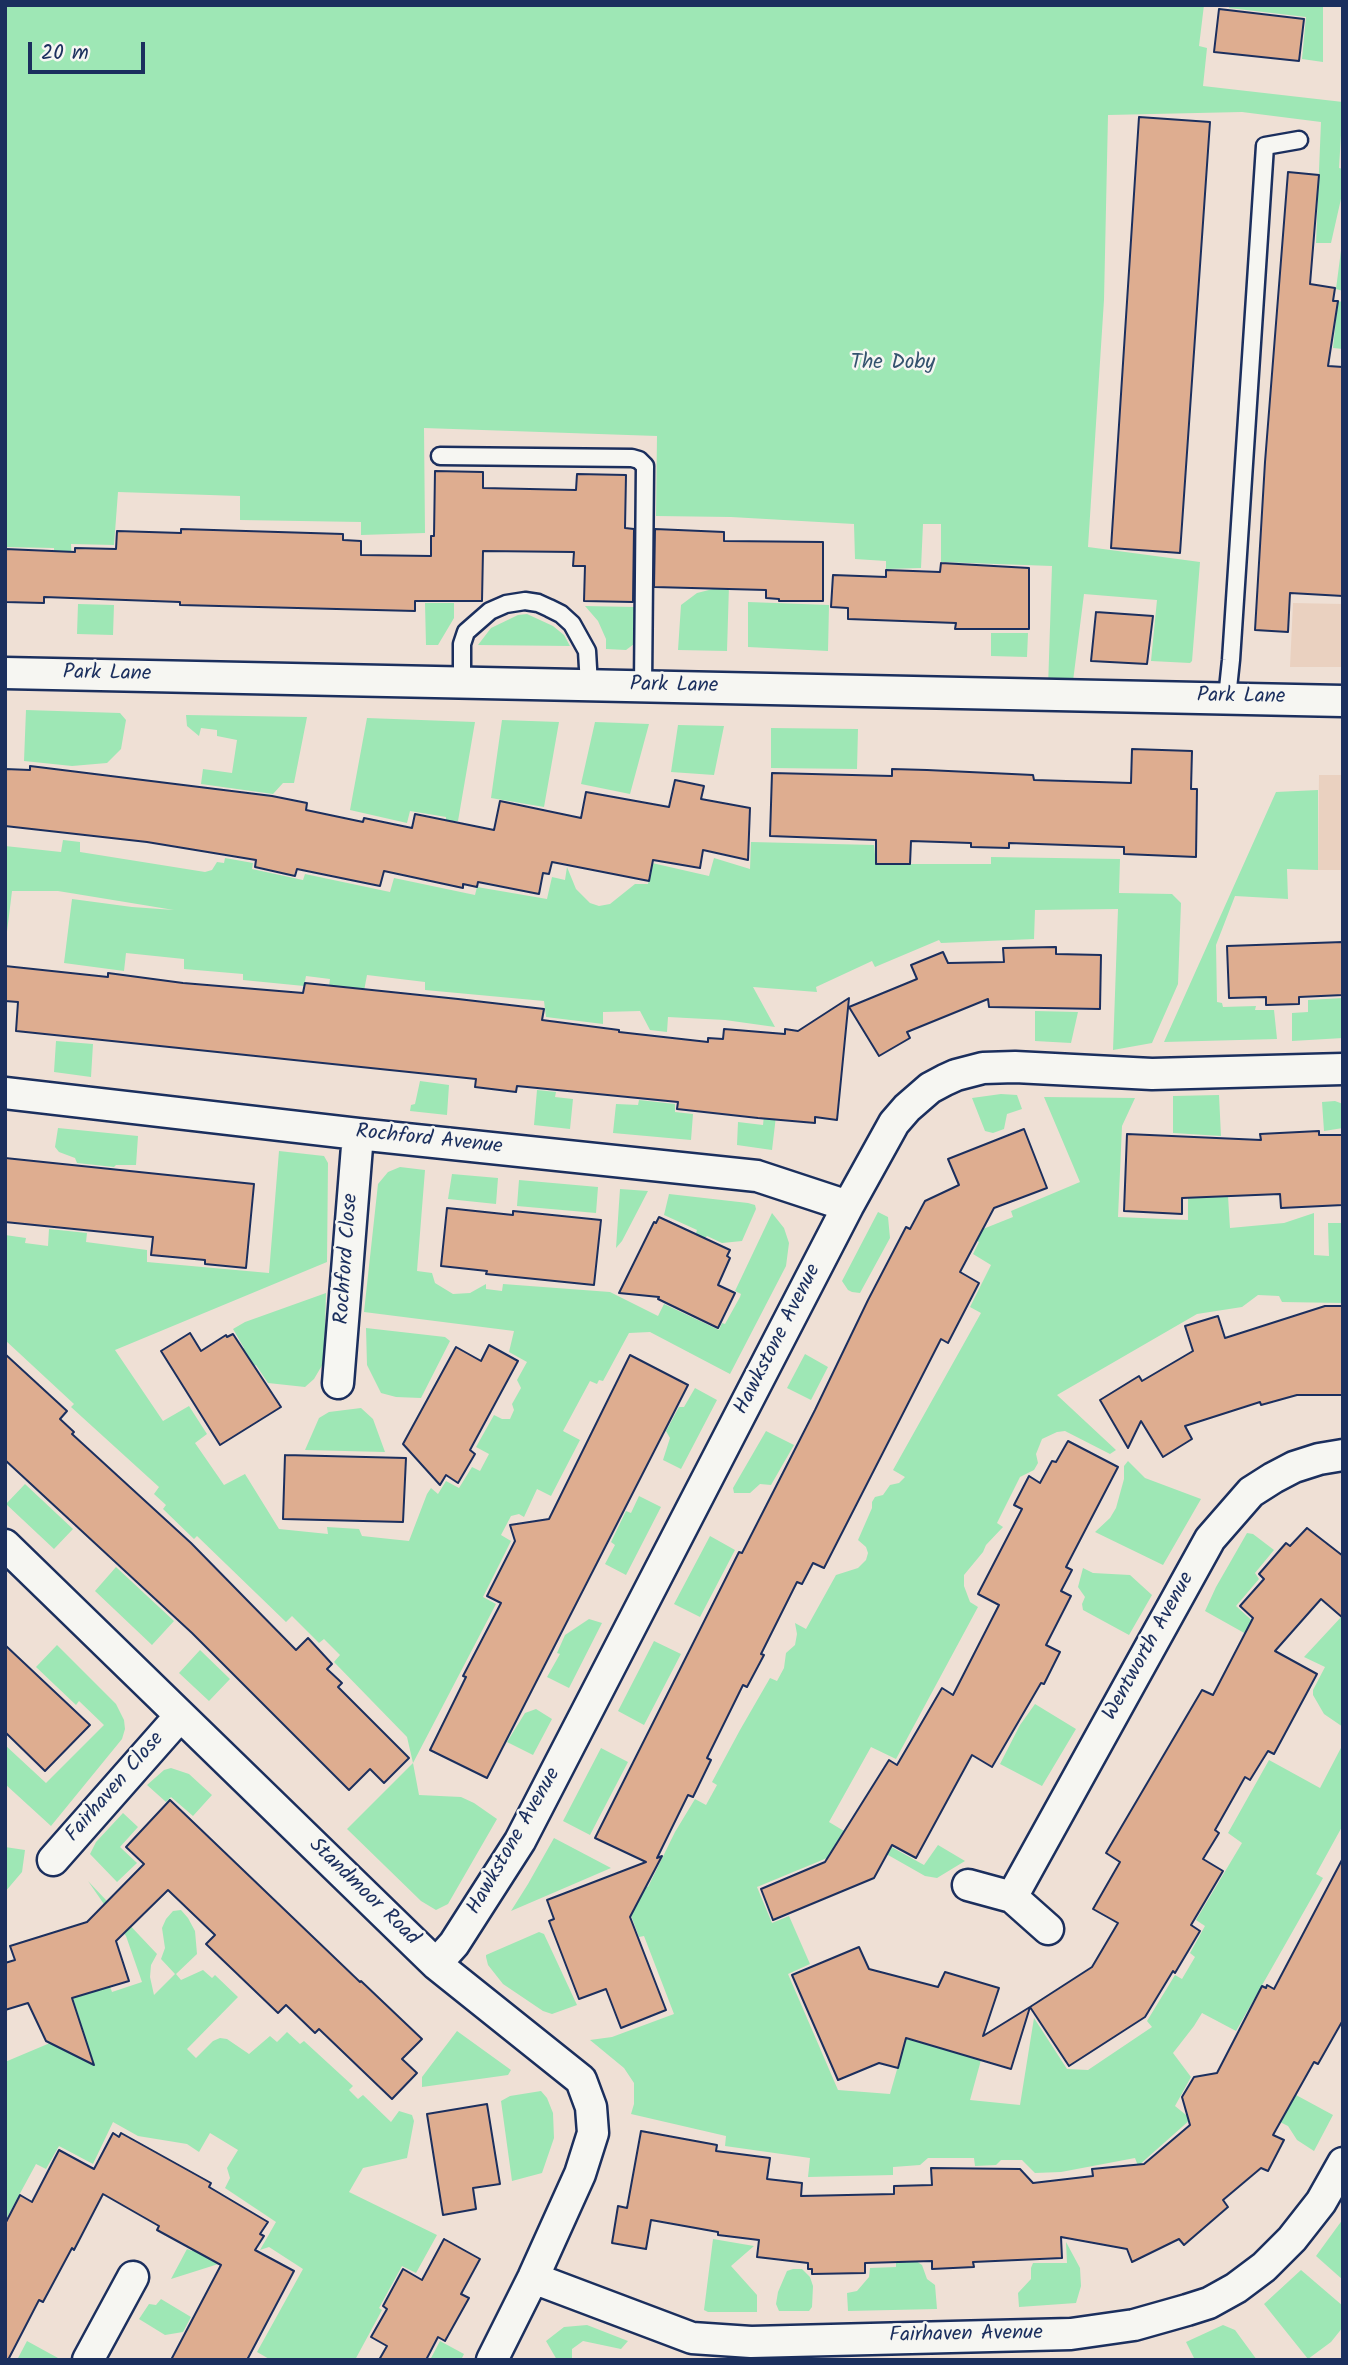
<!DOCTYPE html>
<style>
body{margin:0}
#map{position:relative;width:1348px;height:2365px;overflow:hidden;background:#efe0d5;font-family:Kalam,sans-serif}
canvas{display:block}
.frame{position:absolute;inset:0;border:7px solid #1b2f5e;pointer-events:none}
.scale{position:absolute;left:28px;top:42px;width:117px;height:32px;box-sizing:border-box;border:4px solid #1b2f5e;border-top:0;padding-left:9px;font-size:21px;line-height:24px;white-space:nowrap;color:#1b2f5e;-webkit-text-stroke:5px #f6f6f2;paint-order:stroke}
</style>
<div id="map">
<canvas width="1348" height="2365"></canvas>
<div class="frame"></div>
<div class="scale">20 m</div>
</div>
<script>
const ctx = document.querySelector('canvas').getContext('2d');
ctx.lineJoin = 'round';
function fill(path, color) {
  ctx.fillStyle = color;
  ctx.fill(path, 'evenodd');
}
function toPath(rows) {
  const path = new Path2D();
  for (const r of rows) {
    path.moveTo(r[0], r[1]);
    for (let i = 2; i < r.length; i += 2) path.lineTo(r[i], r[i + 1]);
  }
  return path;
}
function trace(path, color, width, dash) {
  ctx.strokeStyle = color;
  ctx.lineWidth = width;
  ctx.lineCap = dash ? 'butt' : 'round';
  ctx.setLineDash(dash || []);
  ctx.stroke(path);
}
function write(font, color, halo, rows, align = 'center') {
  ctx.font = font + ' Kalam,sans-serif';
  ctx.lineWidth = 5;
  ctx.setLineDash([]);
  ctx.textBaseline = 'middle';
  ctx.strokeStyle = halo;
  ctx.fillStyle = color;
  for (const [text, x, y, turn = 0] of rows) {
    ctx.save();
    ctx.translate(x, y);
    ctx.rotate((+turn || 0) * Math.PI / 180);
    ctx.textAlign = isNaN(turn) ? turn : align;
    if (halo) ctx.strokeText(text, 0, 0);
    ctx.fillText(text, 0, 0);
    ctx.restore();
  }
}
const built = toPath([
 [1293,603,1343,604,1343,667,1290,667],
 [1319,775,1343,775,1343,870,1318,870]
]);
const green = toPath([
 [5,5,1204,5,1199,46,1207,48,1203,86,1343,102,1339,168,1343,169,1343,190,1331,243,1316,243,1321,122,1242,112,1108,115,1104,300,1088,547,1200,562,1192,661,1190,663,1151,661,1157,600,1084,594,1072,689,1048,688,1052,566,941,562,941,524,923,524,921,568,886,569,886,561,855,559,854,524,731,517,656,516,657,436,424,428,425,533,361,535,361,522,240,520,240,496,118,492,114,545,71,544,72,566,54,566,54,548,5,547],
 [1230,5,1323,7,1323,62,1302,59,1306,17,1229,8],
 [1343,235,1343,291,1336,289],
 [1338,301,1343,302,1343,349,1333,348],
 [729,585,727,651,678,650,681,605,697,593],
 [748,602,829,605,828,651,748,647],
 [425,603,454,603,454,618,438,645,426,645],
 [78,604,114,605,113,635,77,634],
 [585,606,635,607,634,644,626,650,606,649,606,639,598,621],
 [527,614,553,626,564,635,570,646,478,645,491,628,518,615],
 [991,633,1028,633,1027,657,991,656],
 [26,710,120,713,126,720,121,749,107,763,72,766,24,761],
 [186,715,307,717,294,783,283,783,273,794,201,784,203,769,232,773,237,740,217,736,217,730,201,728,199,736,187,726],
 [367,718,475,722,458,821,446,822,446,817,410,811,407,823,350,810],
 [502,720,559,722,544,807,491,798],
 [595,722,649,724,630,794,581,784],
 [678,725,724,726,714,775,671,772],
 [771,728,858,729,857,769,771,768],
 [1318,790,1318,870,1287,869,1288,899,1235,896,1216,945,1217,1002,1222,1003,1223,1007,1256,1006,1255,1010,1274,1010,1277,1039,1164,1042,1276,792],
 [63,840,80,842,80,852,205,872,212,870,217,862,224,863,225,858,253,863,252,869,303,880,305,874,390,892,394,878,475,895,477,887,547,899,552,877,565,880,567,867,576,889,590,903,599,906,610,904,635,884,648,884,652,863,709,876,714,858,750,869,751,842,874,845,876,864,991,864,991,857,1120,859,1119,893,1172,894,1181,903,1178,984,1152,1043,1113,1050,1118,909,1035,910,1034,939,941,943,939,940,875,967,872,961,816,987,817,992,753,987,775,1027,725,1020,668,1017,667,1032,650,1030,640,1011,603,1012,603,1024,546,1017,544,1001,425,990,425,982,367,975,364,991,329,986,330,979,306,976,304,986,243,980,243,974,184,969,184,959,126,953,124,971,64,963,72,899,132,907,174,910,58,891,12,891,5,948,5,846,61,852],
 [1343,998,1343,1038,1292,1041,1292,1013,1308,1012,1308,1000],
 [1035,1011,1078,1012,1071,1043,1035,1041],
 [56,1041,93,1044,91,1077,54,1072],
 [420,1081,449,1085,447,1115,410,1111,411,1105,415,1104],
 [537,1090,556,1092,555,1097,573,1099,570,1129,534,1125],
 [1001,1094,1017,1095,1022,1109,1007,1114,1004,1129,993,1133,985,1131,972,1098],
 [1219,1095,1221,1136,1173,1133,1173,1096],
 [1044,1097,1135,1098,1122,1126,1118,1217,1188,1220,1188,1191,1228,1196,1230,1228,1284,1223,1314,1213,1314,1255,1329,1256,1328,1223,1343,1223,1343,1303,1282,1302,1279,1296,1258,1295,1242,1307,1197,1314,1057,1395,1116,1450,1110,1454,1065,1431,1057,1432,1042,1439,1036,1454,1038,1463,1034,1470,1020,1477,997,1523,1003,1527,986,1545,983,1552,964,1575,964,1586,970,1602,978,1607,896,1759,871,1747,829,1822,844,1831,827,1858,757,1887,772,1923,789,1916,810,1964,788,1974,838,2090,890,2094,906,2038,981,2060,970,2100,1020,2105,1034,2018,1067,2069,1088,2070,1152,2027,1147,2021,1175,1975,1182,1979,1195,1957,1190,1953,1205,1926,1196,1920,1242,1843,1228,1833,1269,1760,1320,1788,1343,1744,1343,1825,1316,1874,1323,1878,1236,2031,1202,2013,1194,2026,1173,2053,1191,2077,1175,2106,1191,2119,1138,2166,1135,2158,1061,2172,1035,2173,1022,2160,1001,2160,996,2165,975,2166,974,2158,928,2158,920,2165,893,2167,893,2175,808,2177,810,2158,725,2146,726,2136,631,2114,634,2104,634,2083,624,2068,590,2040,612,2037,674,2014,644,1936,639,1937,626,1902,644,1885,648,1887,675,1832,695,1799,706,1805,717,1785,712,1782,740,1730,770,1678,777,1681,784,1668,786,1653,795,1645,797,1634,795,1623,806,1629,836,1575,858,1568,866,1560,868,1553,866,1547,858,1540,872,1508,872,1502,875,1497,883,1495,890,1485,899,1483,905,1477,893,1470,981,1313,970,1307,991,1265,973,1254,979,1242,968,1235,1013,1217,1011,1211,1080,1182],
 [639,1100,675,1104,675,1112,693,1114,691,1140,613,1133,616,1104,638,1105],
 [1335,1101,1343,1104,1343,1128,1324,1131,1322,1102],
 [764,1115,776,1116,772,1150,737,1145,738,1122,763,1125],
 [58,1128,138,1136,136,1165,116,1165,114,1167,77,1163,75,1158,59,1152,55,1147],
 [279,1151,324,1156,328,1163,327,1262,115,1350,163,1421,189,1406,207,1434,195,1443,224,1485,245,1474,279,1529,328,1534,327,1527,359,1529,362,1536,409,1541,427,1494,431,1488,438,1494,446,1481,459,1488,472,1467,480,1471,489,1454,476,1447,494,1415,502,1419,510,1419,514,1410,512,1404,521,1388,517,1380,527,1362,509,1352,514,1331,364,1312,378,1184,388,1172,400,1167,425,1170,417,1271,432,1273,435,1283,453,1294,470,1293,486,1284,486,1289,502,1291,503,1284,610,1292,658,1316,664,1304,719,1330,722,1323,725,1324,740,1297,741,1294,735,1291,772,1213,784,1228,789,1243,786,1266,730,1374,650,1332,629,1333,603,1381,599,1380,597,1384,590,1381,563,1431,580,1440,551,1496,537,1489,524,1517,519,1514,511,1516,501,1535,511,1541,483,1597,496,1604,413,1763,419,1795,461,1797,474,1803,497,1819,448,1904,436,1910,421,1901,347,1829,413,1763,407,1737,334,1662,340,1655,324,1639,319,1643,292,1616,286,1622,197,1536,194,1539,163,1509,166,1505,154,1494,159,1487,71,1407,74,1404,5,1340,5,1235,26,1238,25,1243,48,1246,49,1229,87,1233,86,1242,147,1250,147,1262,269,1273],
 [452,1174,498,1178,496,1204,448,1199],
 [519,1180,598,1187,596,1213,517,1206],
 [620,1189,648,1191,622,1241,616,1248],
 [669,1194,748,1203,755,1205,756,1209,742,1241,722,1243,707,1236,705,1238,696,1233,697,1230,664,1215],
 [878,1212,888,1217,890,1238,860,1293,852,1292,848,1290,842,1281],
 [326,1293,324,1362,314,1379,305,1387,268,1383,256,1365,249,1369,239,1352,244,1348,233,1329,245,1322],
 [366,1328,445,1337,450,1341,421,1398,396,1397,381,1393,367,1365],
 [805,1354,828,1367,811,1400,787,1388],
 [695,1388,717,1400,681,1469,663,1460,670,1438,666,1431,679,1407,684,1407],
 [361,1408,373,1419,385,1452,305,1450,319,1418,329,1412],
 [766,1431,794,1445,771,1485,760,1484,750,1493,734,1493,733,1488],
 [1128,1461,1145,1478,1201,1499,1163,1565,1095,1532,1110,1518,1116,1508,1124,1479,1124,1466],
 [25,1484,73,1529,54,1549,6,1504],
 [639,1496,661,1507,626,1575,605,1564,615,1545,611,1542,626,1511,631,1513],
 [1247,1533,1253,1534,1274,1550,1255,1573,1259,1579,1236,1606,1280,1646,1258,1636,1255,1639,1205,1611,1216,1587],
 [710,1536,735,1550,700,1617,674,1604],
 [116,1567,174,1621,152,1645,95,1591],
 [1083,1568,1093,1573,1130,1575,1152,1595,1129,1635,1083,1610,1082,1604,1085,1597,1078,1587],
 [1343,1615,1343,1727,1324,1714,1313,1695,1313,1690,1325,1667,1304,1657],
 [589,1619,602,1623,569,1688,547,1677,560,1654,557,1653,565,1635],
 [654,1641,681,1654,644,1725,618,1711],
 [57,1645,116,1704,124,1720,125,1729,122,1739,51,1826,5,1784,5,1745,46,1783,104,1725,79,1701,76,1705,36,1667],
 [200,1650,230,1679,209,1701,179,1673],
 [1035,1704,1076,1729,1042,1786,1000,1764,1020,1725],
 [536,1709,552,1719,533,1755,507,1742,525,1713],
 [601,1748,628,1762,590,1835,563,1821],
 [171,1768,189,1774,212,1795,193,1816,171,1797,166,1802,147,1785,164,1770],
 [123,1813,138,1827,120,1847,137,1863,117,1882,90,1854,96,1842],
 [554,1838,611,1868,511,1911,528,1884],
 [886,1844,924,1865,938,1845,965,1861,937,1878,925,1876,881,1851],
 [5,1847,25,1850,22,1872,5,1892],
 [88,1881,157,1954,151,1965,150,1977,154,1995,175,1974,161,1959,165,1948,162,1928,166,1919,173,1911,181,1910,188,1918,195,1931,197,1954,176,1974,181,1980,203,1970,212,1978,215,1975,238,1997,187,2049,196,2058,213,2041,220,2038,227,2039,249,2054,270,2036,277,2042,287,2032,300,2044,304,2041,353,2086,349,2090,358,2099,363,2095,391,2122,399,2111,412,2115,414,2121,407,2158,363,2168,349,2192,437,2235,416,2273,402,2266,379,2308,382,2310,355,2360,271,2360,257,2352,303,2269,269,2247,260,2250,276,2222,225,2188,230,2178,227,2168,238,2150,210,2133,199,2152,187,2144,138,2136,113,2122,93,2164,59,2146,46,2169,36,2164,5,2221,5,2062,50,2043,88,2062,92,2059,72,1995,109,1984,112,1992,142,1982,126,1936],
 [539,1932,544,1934,577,2005,552,2014,543,2011,503,1984,488,1965,486,1957,486,1955],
 [457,2031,511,2070,508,2075,422,2087,422,2077],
 [541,2091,547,2098,553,2113,554,2138,542,2173,512,2181,501,2101,510,2096],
 [1296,2095,1333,2115,1314,2151,1297,2140,1288,2126,1280,2122],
 [1343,2219,1343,2280,1316,2256],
 [713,2239,754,2246,731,2266,757,2295,757,2312,708,2312,704,2310],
 [1066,2242,1080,2268,1081,2286,1076,2303,1019,2307,1018,2293,1031,2279,1031,2268,1033,2263,1067,2263],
 [196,2243,231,2260,171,2279,187,2249,192,2251],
 [907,2255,922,2265,927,2279,935,2285,937,2309,848,2311,847,2293,857,2291,869,2277,870,2268,896,2267,896,2256],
 [793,2269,802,2269,810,2277,813,2286,812,2307,809,2311,779,2311,776,2304,778,2292,787,2271],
 [1301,2270,1343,2306,1343,2327,1331,2342,1308,2359,1264,2304],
 [161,2299,191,2317,183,2332,165,2335,139,2319,149,2304,156,2305],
 [587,2325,628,2341,621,2349,583,2341,572,2349,572,2360,557,2360,546,2341,564,2327],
 [1223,2325,1235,2330,1257,2360,1195,2360,1186,2342],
 [27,2341,58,2358,57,2360,17,2360],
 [440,2341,464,2354,461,2360,430,2360]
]);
const building = toPath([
 [1219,9,1304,19,1299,61,1214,52,1219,9],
 [1139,117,1210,122,1180,553,1111,548,1139,117],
 [1288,172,1319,175,1310,284,1335,288,1333,301,1338,301,1328,366,1343,367,1343,596,1290,593,1288,632,1255,630,1265,462,1288,172],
 [435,471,483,472,483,488,576,490,577,474,626,475,625,528,634,529,633,602,584,601,585,566,573,566,574,552,483,551,482,601,415,601,415,611,180,605,180,602,44,597,44,603,5,602,5,549,75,552,75,548,116,549,117,531,181,533,181,529,343,534,343,540,361,541,361,555,431,556,431,536,434,536,435,471],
 [655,529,724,532,724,541,823,542,823,601,779,601,779,599,766,598,766,590,654,587,655,529],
 [941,563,1029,568,1029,629,955,629,956,623,848,619,848,608,831,607,833,575,886,577,886,570,940,572,941,563],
 [1096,612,1153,616,1147,664,1091,661,1096,612],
 [1132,749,1192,751,1191,789,1197,789,1196,857,1124,854,1124,847,1009,843,1009,848,971,847,971,843,911,841,910,864,876,864,876,840,770,836,772,773,892,776,892,769,927,770,1033,775,1034,780,1131,783,1132,749],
 [30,766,272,796,307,803,306,810,363,822,364,818,412,828,415,814,494,830,500,801,581,818,586,792,669,807,675,780,704,786,701,799,750,808,748,860,703,850,700,868,653,860,649,881,552,862,549,874,543,873,539,894,478,882,477,887,463,884,463,888,384,871,380,886,297,869,295,876,255,867,256,860,147,842,5,826,5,769,30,770,30,766],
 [1343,942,1343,995,1299,997,1299,1004,1266,1005,1266,997,1229,998,1227,946,1343,942],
 [1056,947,1056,954,1101,955,1100,1009,989,1007,988,999,907,1032,910,1038,879,1056,849,1007,917,979,911,965,943,952,948,963,1004,962,1003,948,1056,947],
 [5,966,108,977,108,973,183,983,303,993,305,983,458,999,544,1009,542,1020,619,1030,619,1032,708,1042,708,1038,723,1039,724,1029,785,1034,785,1029,798,1031,849,998,837,1120,815,1117,815,1123,758,1118,677,1109,678,1102,517,1086,516,1092,475,1087,476,1079,16,1031,18,1002,5,1001,5,966],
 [1024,1129,1047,1188,994,1208,960,1272,979,1283,948,1343,941,1339,824,1568,813,1563,802,1584,797,1582,761,1654,764,1655,747,1687,743,1685,707,1758,711,1760,693,1797,688,1795,657,1858,662,1856,630,1917,666,2010,621,2028,606,1989,579,1999,549,1921,554,1919,547,1900,646,1862,595,1838,739,1552,742,1553,815,1410,868,1300,906,1227,910,1229,925,1201,959,1185,948,1159,1024,1129],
 [1319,1131,1319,1135,1343,1135,1343,1205,1281,1208,1280,1194,1182,1198,1182,1214,1124,1211,1127,1134,1261,1140,1260,1134,1319,1131],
 [5,1158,254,1184,246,1268,205,1264,205,1260,151,1255,153,1237,5,1222,5,1158],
 [447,1208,513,1215,513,1211,601,1220,594,1285,486,1274,487,1271,441,1266,447,1208],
 [659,1217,730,1250,727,1256,730,1258,718,1285,735,1293,718,1328,658,1299,659,1297,619,1293,654,1222,656,1223,659,1217],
 [1325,1306,1343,1306,1343,1395,1297,1395,1261,1405,1260,1402,1185,1426,1192,1439,1163,1457,1141,1421,1128,1448,1100,1400,1139,1376,1142,1381,1193,1351,1185,1326,1218,1316,1225,1338,1325,1306],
 [190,1333,201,1351,226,1335,227,1337,233,1334,281,1407,220,1445,161,1351,190,1333],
 [489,1345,518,1361,470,1450,475,1454,458,1483,446,1475,440,1485,403,1444,456,1347,481,1361,489,1345],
 [5,1354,67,1411,60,1419,74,1432,72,1434,191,1543,296,1650,308,1638,332,1664,327,1669,342,1683,338,1687,409,1758,384,1783,370,1769,349,1790,192,1633,5,1460,5,1354],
 [630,1355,688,1385,487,1778,430,1750,466,1677,463,1676,501,1603,487,1596,515,1541,510,1525,549,1519,630,1355],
 [1068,1441,1118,1467,1066,1567,1072,1570,1061,1591,1071,1596,1046,1645,1060,1652,1044,1684,1041,1683,992,1767,972,1755,916,1858,892,1845,874,1878,773,1920,761,1889,825,1862,889,1760,897,1765,942,1688,953,1695,999,1605,978,1594,1022,1509,1014,1505,1029,1476,1040,1483,1052,1461,1056,1462,1068,1441],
 [285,1455,406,1458,403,1522,283,1519,285,1455],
 [1307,1528,1343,1556,1343,1618,1321,1599,1275,1651,1317,1674,1274,1754,1268,1751,1250,1780,1245,1777,1215,1830,1219,1833,1203,1859,1223,1871,1191,1925,1200,1931,1175,1973,1173,1971,1145,2017,1069,2066,1030,2007,1092,1967,1118,1923,1093,1909,1120,1862,1106,1853,1202,1690,1213,1695,1253,1618,1240,1606,1264,1579,1259,1574,1286,1543,1290,1546,1307,1528],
 [5,1645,90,1725,45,1771,5,1732,5,1645],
 [170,1800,360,1982,361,1981,422,2039,402,2059,417,2073,392,2099,319,2029,315,2033,286,2005,278,2013,206,1944,215,1935,168,1890,116,1941,129,1981,72,1998,94,2065,46,2041,28,2003,5,2010,5,1963,15,1960,10,1946,87,1922,144,1864,126,1847,170,1800],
 [1343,1858,1343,2020,1318,2064,1314,2062,1273,2135,1284,2140,1268,2171,1261,2168,1223,2200,1228,2207,1184,2245,1179,2239,1132,2262,1127,2249,1061,2237,1062,2258,973,2262,974,2267,932,2269,932,2261,865,2263,865,2273,812,2274,812,2269,808,2269,808,2263,757,2257,759,2240,718,2235,718,2232,651,2220,646,2249,612,2243,618,2206,627,2208,641,2131,717,2145,716,2151,770,2158,767,2179,802,2183,801,2196,894,2194,894,2186,932,2185,931,2168,1020,2169,1033,2183,1093,2176,1092,2169,1144,2164,1190,2125,1182,2097,1194,2077,1217,2073,1262,1986,1266,1988,1267,1985,1274,1989,1343,1858],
 [859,1947,869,1969,938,1987,945,1972,999,1988,983,2036,1030,2007,1011,2069,906,2038,898,2068,879,2063,838,2080,792,1975,859,1947],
 [487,2104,500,2184,473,2188,476,2209,443,2215,427,2114,487,2104],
 [113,2133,119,2137,121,2133,211,2183,209,2187,268,2222,260,2234,264,2236,255,2250,294,2271,247,2360,171,2360,221,2265,157,2230,159,2226,103,2194,74,2250,72,2248,43,2302,39,2300,8,2360,5,2360,5,2224,20,2195,32,2202,59,2150,94,2169,113,2133],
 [444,2239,480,2259,461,2294,469,2298,445,2341,438,2337,426,2360,379,2360,387,2346,371,2337,387,2309,383,2306,403,2269,422,2280,444,2239]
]);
const lane = toPath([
 [440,456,632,458,639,460,645,466,643,686],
 [462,682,462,644,466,632,490,611,506,604,525,601,538,603,549,608,561,614,572,624,587,651,589,685],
 [1227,698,1231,660,1265,146,1299,140]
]);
const street = toPath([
 [5,673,1343,701],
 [5,1093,358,1134,757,1176,848,1206],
 [338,1383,358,1134],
 [5,1545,436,1964,581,2080,591,2107,593,2133,580,2174,533,2278,492,2360],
 [53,1860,180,1716],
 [968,1885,1012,1897,1048,1929],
 [1012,1897,1210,1539,1251,1492,1273,1478,1294,1467,1319,1459,1343,1455],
 [436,1964,454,1944,520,1841,848,1206,894,1123,907,1108,930,1088,945,1080,956,1075,983,1068,1015,1067,1152,1074,1343,1069],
 [533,2278,692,2338,751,2342,1071,2334,1134,2325,1187,2310,1209,2303,1236,2288,1264,2267,1292,2239,1321,2202,1343,2163],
 [88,2360,133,2277]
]);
const parkNames = [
 ["The Doby",893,364]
];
const streetNames = [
 ["Park Lane",107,675,1],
 ["Park Lane",674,687,1],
 ["Park Lane",1241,698,1],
 ["Rochford Avenue",429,1141,6],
 ["Rochford Close",348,1259,-86],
 ["Hawkstone Avenue",779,1340,-63],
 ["Wentworth Avenue",1150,1647,-61],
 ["Fairhaven Close",116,1788,-49],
 ["Hawkstone Avenue",515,1842,-60],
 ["Standmoor Road",363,1893,44],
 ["Fairhaven Avenue",966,2336,-1]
];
fill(built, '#ead1c0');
fill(green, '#9ee7b5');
fill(building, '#dead90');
trace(building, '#1b2f5e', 2);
trace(lane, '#1b2f5e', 21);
trace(street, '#1b2f5e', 35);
trace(lane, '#f6f6f2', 16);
trace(street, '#f6f6f2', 30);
write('21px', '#35546f', '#f6f6f2', parkNames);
write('21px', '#1b2f5e', '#f6f6f2', streetNames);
</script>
